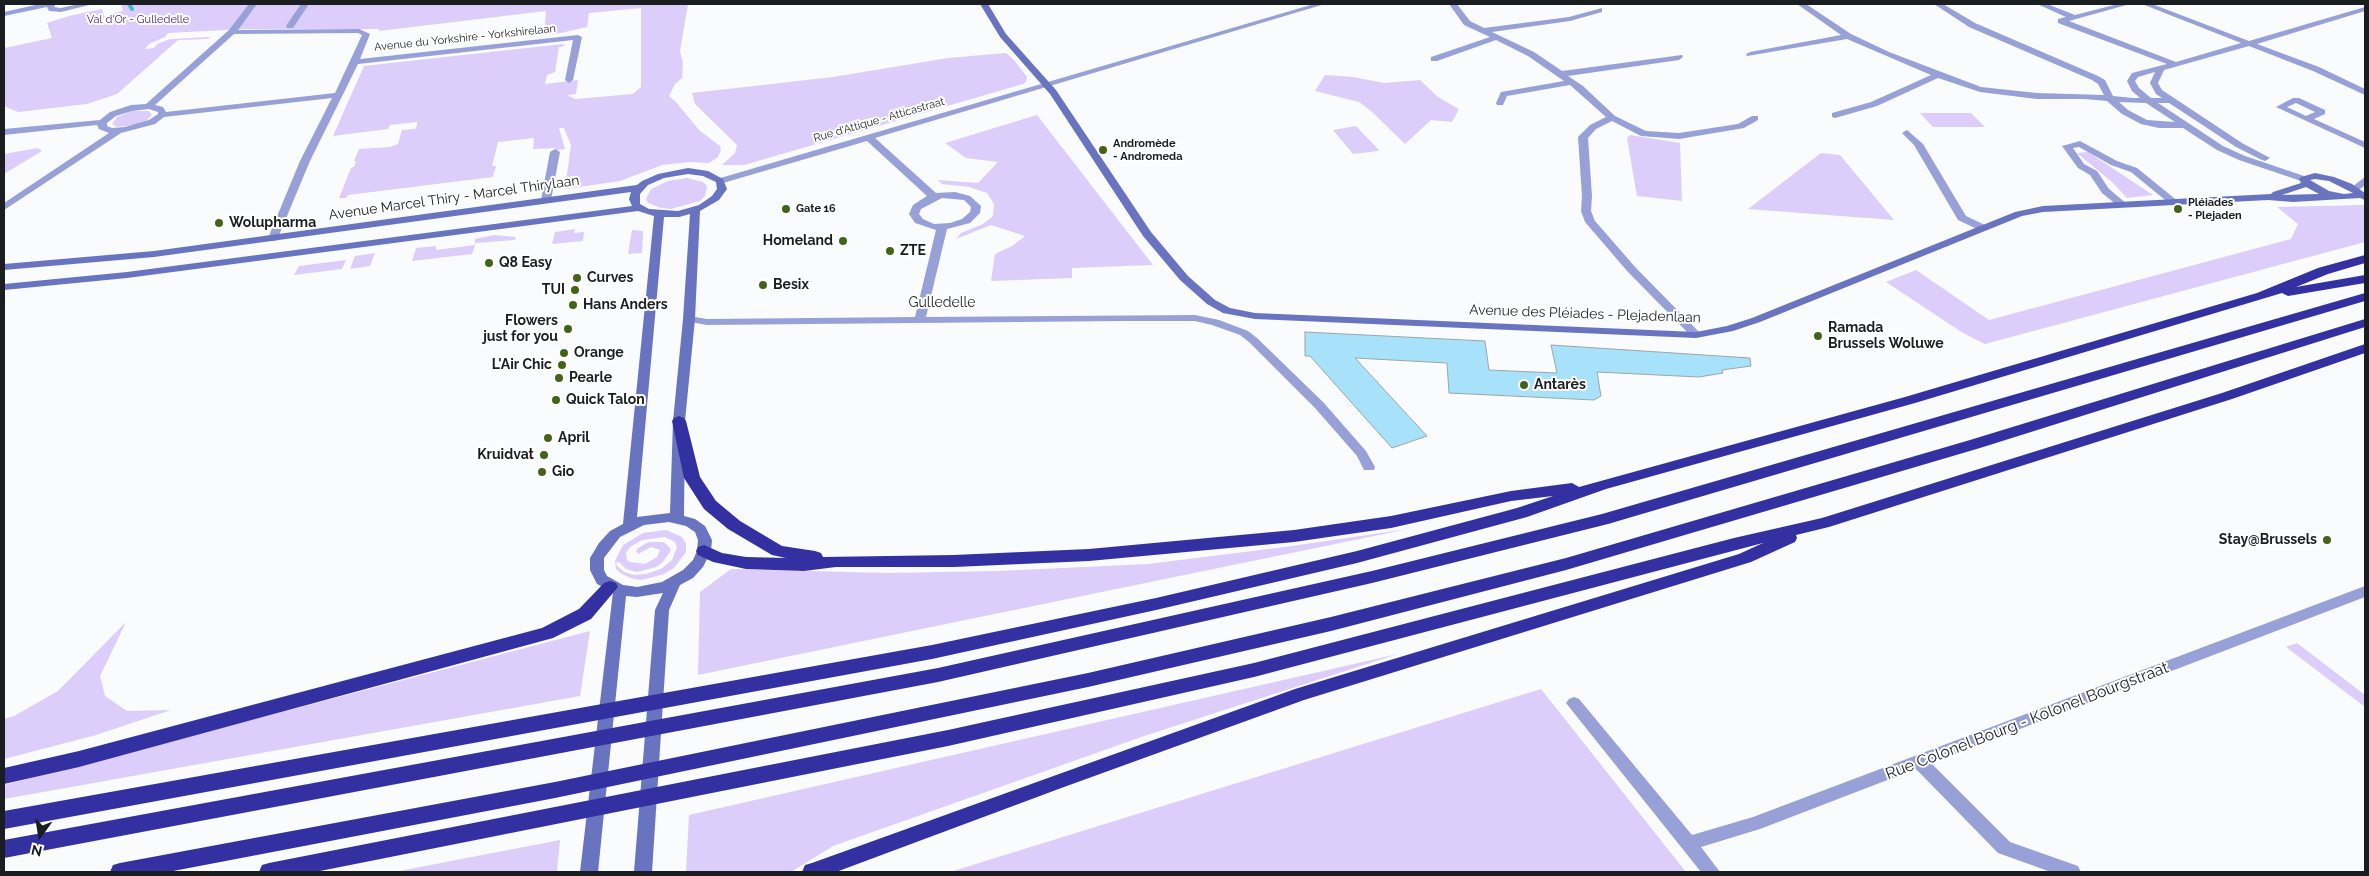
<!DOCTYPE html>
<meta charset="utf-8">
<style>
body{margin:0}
#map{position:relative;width:2369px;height:876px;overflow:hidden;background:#fafbfd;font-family:Raleway,sans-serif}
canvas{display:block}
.frame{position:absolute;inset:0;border:5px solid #1b1e21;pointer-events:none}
.north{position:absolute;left:15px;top:811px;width:50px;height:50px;-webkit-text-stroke:4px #fff;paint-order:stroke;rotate:193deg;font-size:14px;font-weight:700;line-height:20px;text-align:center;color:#1b1e21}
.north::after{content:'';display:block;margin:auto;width:18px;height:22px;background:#1b1e21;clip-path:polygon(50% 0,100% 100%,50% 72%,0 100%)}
</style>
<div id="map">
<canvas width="2369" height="876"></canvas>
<div class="frame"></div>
<div class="north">N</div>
</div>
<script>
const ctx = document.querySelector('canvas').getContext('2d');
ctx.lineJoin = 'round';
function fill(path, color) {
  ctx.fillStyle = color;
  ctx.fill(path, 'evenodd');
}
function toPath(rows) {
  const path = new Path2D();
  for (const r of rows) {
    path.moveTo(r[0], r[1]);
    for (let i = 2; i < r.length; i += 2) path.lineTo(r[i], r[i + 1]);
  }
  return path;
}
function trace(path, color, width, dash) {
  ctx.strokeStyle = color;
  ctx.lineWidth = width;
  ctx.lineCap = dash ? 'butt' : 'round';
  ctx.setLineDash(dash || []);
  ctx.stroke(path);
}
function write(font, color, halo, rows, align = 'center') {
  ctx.font = font + ' Raleway,sans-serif';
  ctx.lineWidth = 4;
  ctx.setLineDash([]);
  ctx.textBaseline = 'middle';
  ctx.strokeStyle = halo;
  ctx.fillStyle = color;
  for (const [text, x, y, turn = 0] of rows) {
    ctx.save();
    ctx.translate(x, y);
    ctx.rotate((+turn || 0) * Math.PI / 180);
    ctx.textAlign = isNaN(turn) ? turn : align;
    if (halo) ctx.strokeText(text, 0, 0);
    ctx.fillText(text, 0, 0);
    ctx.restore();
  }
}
const green = toPath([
 [121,4,688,4,680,51,683,63,682,78,675,84,669,96,676,102,699,130,720,146,721,150,718,157,709,163,689,162,662,165,620,181,565,189,571,145,564,128,559,128,565,149,556,150,555,148,533,149,534,138,498,142,492,166,496,166,493,177,348,195,346,198,339,198,351,168,354,167,356,161,354,161,359,149,390,147,398,144,402,130,415,129,417,126,417,122,390,125,388,129,333,136,364,66,563,44,565,46,559,47,555,72,547,75,545,84,578,80,576,94,567,95,575,99,633,94,641,87,641,8,589,13,587,27,556,34,544,35,546,11,379,31,379,29,245,29,168,33,165,37,149,44,145,49,154,48,157,44,170,39,210,37,208,39,178,40,117,94,87,104,18,112,4,106,4,48,52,38,47,23,69,16,102,9,105,18,83,22,101,20,103,25,107,24,111,19,110,14,123,11],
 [1006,53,1014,60,1027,77,1026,82,1023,84,744,165,722,165,735,153,737,145,695,104,692,93,833,77,948,58],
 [1325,75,1353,77,1384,83,1420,80,1438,97,1459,109,1452,122,1431,120,1405,144,1371,111,1359,102,1315,91],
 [132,111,149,111,152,115,146,121,134,125,117,127,112,124,117,117],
 [1920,113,1971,113,1985,127,1933,127],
 [1037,115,1153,265,1072,268,1072,278,991,281,995,254,1012,246,1025,236,991,225,956,239,961,233,983,224,993,216,994,204,987,193,969,187,942,184,938,180,978,183,998,162,966,158,945,143],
 [1356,126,1379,150,1378,151,1353,154,1333,130],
 [1630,135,1680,143,1682,201,1637,196,1627,138],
 [38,148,42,151,4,174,4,154],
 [2088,152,2153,195,2127,198,2113,183,2077,153],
 [1821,153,1840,155,1894,220,1748,209],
 [687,178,703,182,707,186,705,196,700,201,671,209,661,208,648,203,646,199,651,189,668,181],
 [2365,205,2365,242,1985,344,1963,333,1886,282,1916,270,1989,320,2291,239,2298,224,2277,207],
 [575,229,574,233,584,232,583,241,552,244,555,232],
 [632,230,643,231,642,253,628,254],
 [494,235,516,237,515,240,476,243,472,254,412,261,416,248,436,246,436,250,475,245,475,239],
 [375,253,370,266,350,269,355,256],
 [346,260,342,269,294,275,299,266],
 [1408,529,698,675,700,592,731,569,888,573,998,571,1148,564,1285,547],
 [666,530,682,537,686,544,686,552,674,568,664,574,641,580,630,578,622,574,616,569,615,561,623,545,643,533],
 [665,537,675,542,677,547,672,560,661,569,646,574,634,575,624,572,617,566,616,563,619,562,626,569,637,572,656,567,662,563,670,552,671,549,664,542,649,542,638,548,636,551,638,554,651,547,660,550,657,557,645,564,630,562,627,560,626,553,630,547,642,540],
 [126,622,100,676,105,696,127,711,171,710,96,735,4,759,4,719,14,716,58,691],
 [590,631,580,696,4,799,4,785],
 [2297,643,2365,695,2365,707,2286,647],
 [1398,654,1147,735,833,846,791,872,686,872,689,815],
 [1541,689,1686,872,950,872,1195,796],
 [560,840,557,872,394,872]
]);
const stream = toPath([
 [129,4,132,9]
]);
const building = toPath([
 [1305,332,1485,341,1489,370,1557,373,1551,345,1750,358,1751,366,1722,370,1723,373,1699,377,1597,372,1601,396,1594,400,1449,393,1447,363,1355,358,1427,436,1392,448,1310,356,1305,356,1305,332]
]);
const street = toPath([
 [40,4,56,4,54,7,61,8,79,4,93,4,61,12,49,11,47,7,4,16,4,12,40,4],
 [249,4,257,4,238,30,359,29,370,34,360,59,578,35,582,37,573,80,569,83,565,80,573,40,358,64,310,161,277,240,273,241,268,238,300,161,332,98,164,117,155,124,121,133,4,210,4,203,109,133,99,129,97,125,4,135,4,129,100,120,110,112,131,105,146,104,229,30,249,4],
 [358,33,362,35,335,93,166,112,163,107,155,105,234,34,358,33],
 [149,109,158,112,158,114,149,120,125,127,112,128,107,126,107,123,116,116,132,111,149,109],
 [301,4,309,4,293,28,287,28,286,26,301,4],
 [1314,4,1325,4,875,138,936,193,955,192,970,196,981,206,980,213,970,223,947,229,926,317,1195,315,1219,320,1248,331,1257,338,1323,402,1366,451,1375,467,1374,470,1364,470,1357,456,1315,408,1249,342,1240,335,1212,325,1195,321,1122,321,707,325,685,321,683,319,689,316,707,319,915,317,936,230,915,223,909,214,913,205,927,196,867,141,723,183,717,183,717,179,1314,4],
 [942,198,964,200,971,207,970,212,962,219,950,223,934,224,923,219,919,214,921,209,942,198],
 [1449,4,1457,4,1470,21,1484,28,1569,17,1602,8,1602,12,1570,21,1492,32,1534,52,1562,71,1682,55,1683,57,1679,60,1568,76,1583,86,1615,116,1646,131,1679,133,1738,124,1752,116,1758,116,1758,120,1744,128,1679,139,1641,136,1612,121,1596,129,1588,138,1592,196,1591,211,1595,221,1636,268,1700,333,1702,335,1700,337,1692,337,1628,272,1585,222,1581,211,1582,196,1578,137,1590,125,1606,117,1570,85,1507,96,1503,105,1497,105,1496,103,1501,92,1564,81,1528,56,1496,40,1437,61,1431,61,1431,57,1490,37,1464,25,1449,4],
 [1797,4,1806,4,1851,34,1889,52,1981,87,2037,93,2104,95,2098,84,2092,80,1969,27,1934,4,1943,4,1975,23,2098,76,2105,80,2113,96,2133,98,2140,98,2132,91,2127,81,2132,73,2167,64,2058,23,2058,19,2066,17,2037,4,2047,4,2075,15,2118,4,2130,4,2069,21,2176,62,2241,43,2142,4,2152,4,2249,41,2365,7,2365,11,2257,44,2319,67,2365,89,2365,95,2313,71,2249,46,2164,70,2158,83,2162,90,2242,143,2270,158,2265,161,2262,160,2236,147,2169,103,2158,103,2223,146,2245,156,2307,177,2307,181,2304,182,2239,160,2217,150,2183,128,2159,128,2141,124,2122,114,2107,101,2084,99,2037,99,1980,92,1938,78,1877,106,1835,118,1832,117,1832,113,1871,102,1931,75,1847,39,1747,56,1746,54,1750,52,1841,35,1797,4],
 [2155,72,2150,83,2156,94,2162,98,2151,98,2139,88,2135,81,2138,77,2155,72],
 [2119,102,2146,103,2175,122,2147,120,2128,110,2119,102],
 [2293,98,2299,98,2325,110,2325,114,2314,119,2365,142,2365,148,2276,107,2293,98],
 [2296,103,2315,112,2306,116,2287,107,2296,103],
 [1907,130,1923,144,1966,216,1987,226,1987,230,1979,230,1958,220,1914,145,1902,133,1907,130],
 [2080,141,2117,161,2137,168,2179,202,2178,204,2170,204,2131,172,2111,165,2079,147,2073,148,2084,164,2097,171,2109,189,2127,204,2126,206,2118,206,2102,193,2090,175,2078,168,2062,146,2080,141],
 [555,149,560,152,551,200,546,203,541,200,550,152,555,149],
 [2365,177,2365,185,2358,191,2352,191,2352,187,2365,177],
 [2365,586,2365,597,1931,763,2010,842,2078,866,2081,872,2051,872,1998,853,1916,769,1760,829,1701,847,1720,872,1701,872,1566,703,1569,699,1574,697,1579,699,1692,835,1753,817,2365,586]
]);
const secondary = toPath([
 [980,4,988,4,1006,34,1056,90,1151,232,1188,276,1215,300,1230,308,1255,313,1696,332,1727,326,1752,318,2015,212,2043,206,2271,194,2273,192,2301,183,2299,179,2301,177,2315,173,2334,177,2352,184,2365,193,2365,200,2360,198,2293,202,2268,200,2043,212,2022,216,1760,322,1733,331,1696,338,1255,319,1223,313,1207,304,1180,280,1143,236,1050,94,1000,37,980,4],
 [2315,179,2329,181,2353,193,2344,194,2329,191,2310,180,2315,179],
 [2306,187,2319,194,2282,195,2306,187],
 [688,168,708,171,723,179,727,189,719,200,700,211,695,319,685,421,684,516,695,519,705,526,712,540,711,551,703,567,693,578,680,585,669,610,652,872,634,872,655,610,663,593,637,597,626,596,598,872,580,872,613,592,597,584,590,570,590,558,599,543,610,531,623,524,654,216,638,211,127,278,4,290,4,284,127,272,632,206,629,199,631,192,154,257,4,270,4,264,154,251,637,185,642,181,658,174,688,168],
 [688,174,703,176,716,182,717,189,712,196,699,205,678,211,649,209,640,204,640,194,648,185,664,178,688,174],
 [690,214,683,319,673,421,670,513,637,517,664,217,679,217,690,214],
 [669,522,686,526,695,532,698,540,697,551,693,560,683,570,662,582,637,587,623,585,607,576,604,570,604,558,620,537,644,525,669,522]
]);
const highway = toPath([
 [2365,255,2365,263,2328,274,2296,287,2365,275,2365,283,2288,296,2282,293,1915,403,1606,489,1527,517,1357,563,1156,610,932,659,4,829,4,811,932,645,1156,598,1357,551,1517,508,1553,496,1511,501,1391,528,1294,542,1089,561,954,567,836,567,804,571,746,569,713,562,698,555,696,551,698,547,704,545,722,553,746,557,786,558,772,555,728,529,704,509,684,478,672,421,674,418,679,416,684,418,686,421,700,477,716,501,740,521,782,546,815,551,821,553,823,557,954,555,1089,549,1294,530,1391,516,1511,491,1572,483,1579,487,1905,397,2257,293,2318,268,2365,255],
 [2365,293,2365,301,1608,524,1372,583,938,682,4,858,4,840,938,668,1372,571,1602,514,2365,293],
 [2365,319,2365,327,1980,448,1566,570,1331,631,1088,687,555,798,168,872,110,872,113,865,120,863,555,782,1088,673,1331,617,1566,558,1970,440,2365,319],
 [2365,344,2365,353,2232,399,1829,527,1796,535,1797,538,1795,542,1751,562,1304,700,1064,787,836,872,802,872,805,865,812,863,1295,689,1739,554,1763,543,1254,677,948,746,315,872,259,872,262,865,269,863,948,730,1254,663,1734,538,1822,518,2222,393,2365,344],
 [610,581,616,583,618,587,591,619,553,638,79,767,4,784,4,768,79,751,542,628,579,609,604,583,610,581]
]);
const markers = [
 [1103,150,5,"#436318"],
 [786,209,5,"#436318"],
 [2178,209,5,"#436318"],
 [219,223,5,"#436318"],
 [843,241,5,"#436318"],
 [890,251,5,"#436318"],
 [489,263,5,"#436318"],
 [577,278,5,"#436318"],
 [763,285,5,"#436318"],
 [575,290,5,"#436318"],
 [573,305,5,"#436318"],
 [568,329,5,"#436318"],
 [1818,336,5,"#436318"],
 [564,353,5,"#436318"],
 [562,365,5,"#436318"],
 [559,378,5,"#436318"],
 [1524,385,5,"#436318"],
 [556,400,5,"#436318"],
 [548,438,5,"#436318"],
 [544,455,5,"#436318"],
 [542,472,5,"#436318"],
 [2327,540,5,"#436318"]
];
const farParknames = [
 ["Val d'Or - Gulledelle",138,20]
];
const farStreetnames = [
 ["Avenue du Yorkshire - Yorkshirelaan",465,38,-6],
 ["Rue d'Attique - Atticastraat",879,120,-16]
];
const farPoinames = [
 ["Andromède",1113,144],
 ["- Andromeda",1113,157],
 ["Pléiades",2188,203],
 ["- Plejaden",2188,216],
 ["Gate 16",796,209]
];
const streetNames = [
 ["Avenue Marcel Thiry - Marcel Thirylaan",454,198,-8],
 ["Gulledelle",942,303],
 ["Avenue des Pléiades - Plejadenlaan",1585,314,2]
];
const poiNames = [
 ["Wolupharma",229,223],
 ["Homeland",833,241,"right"],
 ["ZTE",900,251],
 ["Q8 Easy",499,263],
 ["Curves",587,278],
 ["Besix",773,285],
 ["TUI",565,290,"right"],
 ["Hans Anders",583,305],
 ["Flowers",558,321,"right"],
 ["just for you",558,337,"right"],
 ["Ramada",1828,328],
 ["Brussels Woluwe",1828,344],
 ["Orange",574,353],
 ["L'Air Chic",552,365,"right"],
 ["Pearle",569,378],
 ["Antarès",1534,385],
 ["Quick Talon",566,400],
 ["April",558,438],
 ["Kruidvat",534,455,"right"],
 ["Gio",552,472],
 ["Stay@Brussels",2317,540,"right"]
];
const nearStreetnames = [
 ["Rue Colonel Bourg - Kolonel Bourgstraat",2027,721,-21]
];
fill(green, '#dccdfa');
trace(stream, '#36c0cb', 4);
fill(building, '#a7e1fa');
trace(building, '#9aa6ab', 1);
fill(street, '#97a1d7');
fill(secondary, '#6974c1');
fill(highway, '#3331a1');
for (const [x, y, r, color] of markers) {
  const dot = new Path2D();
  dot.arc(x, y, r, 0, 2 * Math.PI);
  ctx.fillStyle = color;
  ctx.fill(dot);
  trace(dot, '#fff', 2);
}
write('11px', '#481e78', '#fff', farParknames);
write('11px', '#1b1e21', '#fff', farStreetnames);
write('bold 11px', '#1b1e21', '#fff', farPoinames, 'left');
write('14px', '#1b1e21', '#fff', streetNames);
write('bold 14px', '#1b1e21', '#fff', poiNames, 'left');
write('16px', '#1b1e21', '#fff', nearStreetnames);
</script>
